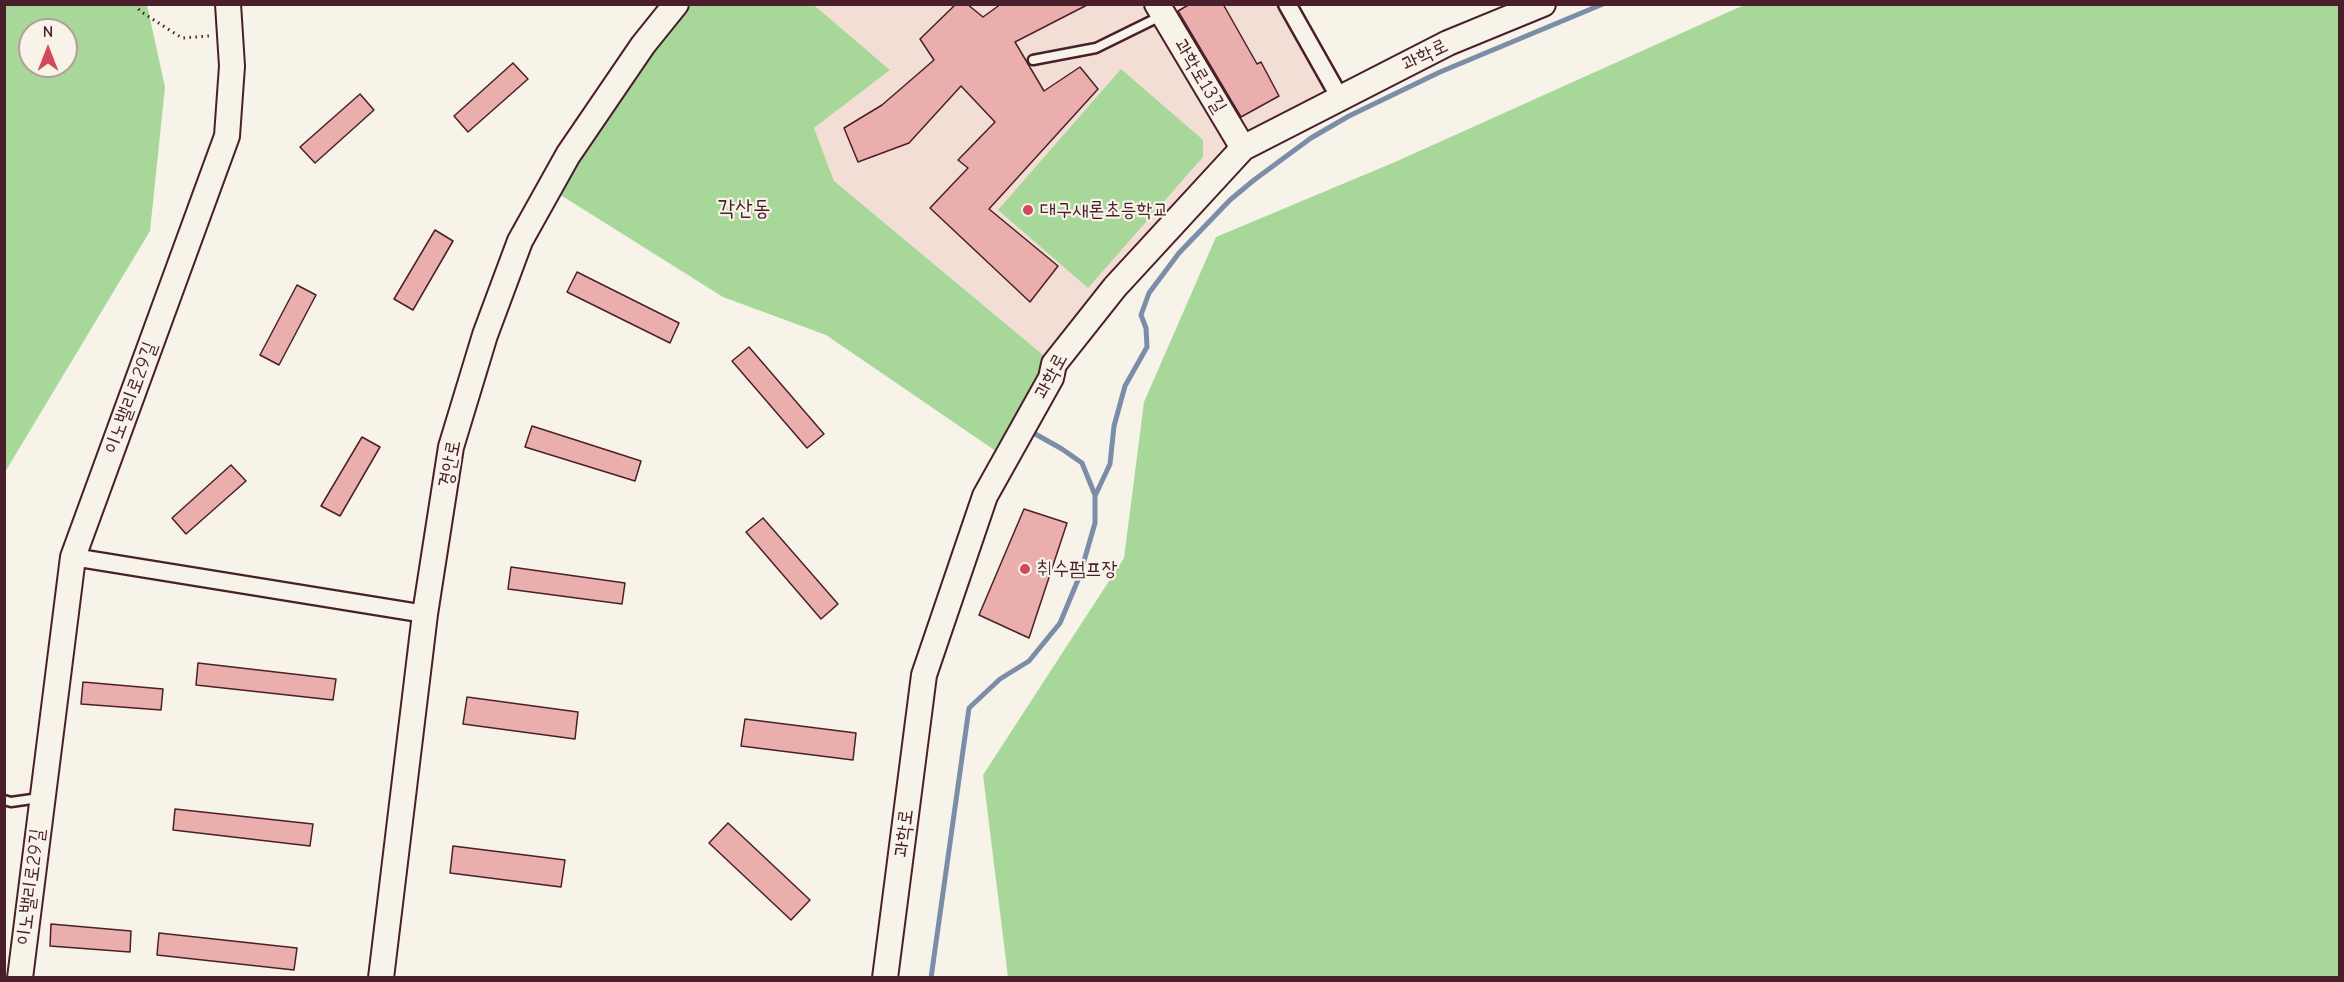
<!DOCTYPE html>
<meta charset="utf-8">
<style>
body{margin:0}
#map{position:relative;width:2344px;height:982px;overflow:hidden;background:#f7f3e8;font-family:"Comic Neue",sans-serif}
canvas{display:block}
.frame{position:absolute;inset:0;border:6px solid #4a1f2b;pointer-events:none}
.north{position:absolute;left:18px;top:18px;width:60px;height:60px;box-sizing:border-box;background:#f7f3e8;border:2px solid #b29e9c;border-radius:50%;rotate:0deg;font-size:16px;font-weight:700;line-height:24px;text-align:center;color:#4a1f2b}
.north::after{content:'';display:block;margin:auto;width:21px;height:27px;background:#d1495b;clip-path:polygon(50% 0,100% 100%,50% 72%,0 100%)}
</style>
<div id="map">
<canvas width="2344" height="982"></canvas>
<div class="frame"></div>
<div class="north">N</div>
</div>
<script>
const ctx = document.querySelector('canvas').getContext('2d');
ctx.lineJoin = 'round';
function fill(path, color) {
  ctx.fillStyle = color;
  ctx.fill(path, 'evenodd');
}
function toPath(rows) {
  const path = new Path2D();
  for (const r of rows) {
    path.moveTo(r[0], r[1]);
    for (let i = 2; i < r.length; i += 2) path.lineTo(r[i], r[i + 1]);
  }
  return path;
}
function trace(path, color, width, dash) {
  ctx.strokeStyle = color;
  ctx.lineWidth = width;
  ctx.lineCap = dash ? 'butt' : 'round';
  ctx.setLineDash(dash || []);
  ctx.stroke(path);
}
function write(font, color, halo, rows, align = 'center') {
  ctx.font = font + ' "Comic Neue","Poor Story",sans-serif';
  ctx.lineWidth = 4.5;
  ctx.setLineDash([]);
  ctx.textBaseline = 'middle';
  ctx.strokeStyle = halo;
  ctx.fillStyle = color;
  for (const [text, x, y, turn = 0] of rows) {
    ctx.save();
    ctx.translate(x, y);
    ctx.rotate((+turn || 0) * Math.PI / 180);
    ctx.textAlign = isNaN(turn) ? turn : align;
    if (halo) ctx.strokeText(text, 0, 0);
    ctx.fillText(text, 0, 0);
    ctx.restore();
  }
}
const built = toPath([
 [814,5,1288,5,1340,98,1243,148,1054,364,834,181,814,128,890,70]
]);
const green = toPath([
 [5,4,147,5,165,87,150,231,5,472],
 [30,30,66,30,66,66,30,66],
 [676,5,814,5,890,70,814,128,834,181,1054,364,1006,458,826,335,723,297,551,189],
 [1744,5,2339,5,2339,977,1008,977,983,775,1124,558,1144,402,1216,237,1395,162],
 [1121,69,1203,140,1203,157,1088,288,998,210]
]);
const stream = toPath([
 [1030,431,1062,449,1082,463,1095,495],
 [931,978,969,708,1000,679,1029,661,1060,623,1080,575,1095,523,1095,496,1110,464,1114,426,1125,386,1147,347,1146,328,1141,315,1149,293,1179,253,1230,200,1254,180,1311,138,1349,116,1440,72,1603,4]
]);
const building = toPath([
 [956,4,967,4,983,17,1001,4,1089,4,1015,42,1044,91,1080,67,1098,89,989,209,1058,266,1030,302,930,208,968,168,958,160,995,122,961,86,909,143,858,162,844,128,882,105,934,60,920,39,956,4],
 [1190,4,1223,4,1257,64,1261,62,1279,96,1241,117,1178,11,1190,4],
 [513,63,528,79,468,132,454,116,513,63],
 [360,94,374,110,315,163,300,147,360,94],
 [435,230,453,241,413,310,394,299,435,230],
 [577,272,679,323,670,343,567,292,577,272],
 [297,285,316,295,279,365,260,355,297,285],
 [749,347,824,434,807,448,732,361,749,347],
 [532,426,641,461,635,481,525,447,532,426],
 [362,437,380,447,340,516,321,506,362,437],
 [231,465,246,481,186,534,172,518,231,465],
 [1024,509,1067,523,1029,638,979,615,1024,509],
 [763,518,838,604,821,619,746,532,763,518],
 [511,567,625,583,622,604,508,589,511,567],
 [198,663,336,679,333,700,196,685,198,663],
 [83,682,163,689,161,710,81,704,83,682],
 [467,697,578,712,575,739,463,724,467,697],
 [745,719,856,733,853,760,741,746,745,719],
 [175,809,313,824,310,846,173,830,175,809],
 [728,823,810,900,791,920,709,843,728,823],
 [453,846,565,860,561,887,450,873,453,846],
 [51,924,131,931,130,952,50,946,51,924],
 [159,933,297,948,294,970,157,955,159,933]
]);
const path = toPath([
 [135,4,140,11,182,38,209,36]
]);
const lane = toPath([
 [1033,60,1096,48,1163,15],
 [4,800,11,802,39,798]
]);
const street = toPath([
 [1287,4,1340,98],
 [73,557,425,614]
]);
const secondary = toPath([
 [1157,4,1243,148],
 [20,978,73,557,227,136,232,66,228,4],
 [381,978,425,614,451,447,485,335,520,241,568,155,643,45,676,4],
 [885,978,924,675,985,496,1051,378,1054,364,1115,287,1243,148,1448,43,1543,4]
]);
const markers = [
 [1028,210,6,"#d1495b"],
 [1025,569,6,"#d1495b"]
];
const streetNames = [
 ["과학로",1425,55,-26],
 ["과학로13길",1200,76,59],
 ["과학로",1051,376,-62],
 ["이노밸리로29길",131,398,-70],
 ["경안로",450,464,-79],
 ["과학로",904,833,-83],
 ["이노밸리로29길",31,887,-83]
];
const poiNames = [
 ["대구새론초등학교",1040,210],
 ["취수펌프장",1037,569]
];
const quarterNames = [
 ["각산동",744,209]
];
fill(built, '#f3ded6');
fill(green, '#a7d899');
trace(stream, '#7c8daa', 5);
fill(building, '#eaaeac');
trace(building, '#4a1f2b', 1.5);
trace(lane, '#4a1f2b', 13);
trace(street, '#4a1f2b', 21);
trace(secondary, '#4a1f2b', 28);
trace(path, '#4a1f2b', 3, [1.5, 4.5]);
trace(lane, '#f7f3e8', 8);
trace(street, '#f7f3e8', 16);
trace(secondary, '#f7f3e8', 24);
for (const [x, y, r, color] of markers) {
  const dot = new Path2D();
  dot.arc(x, y, r, 0, 2 * Math.PI);
  ctx.fillStyle = color;
  ctx.fill(dot);
  trace(dot, '#f7f3e8', 2);
}
write('20px', '#4a1f2b', '#f7f3e8', streetNames);
write('20px', '#4a1f2b', '#f7f3e8', poiNames, 'left');
write('22px', '#4a1f2b', '#f7f3e8', quarterNames);
</script>
